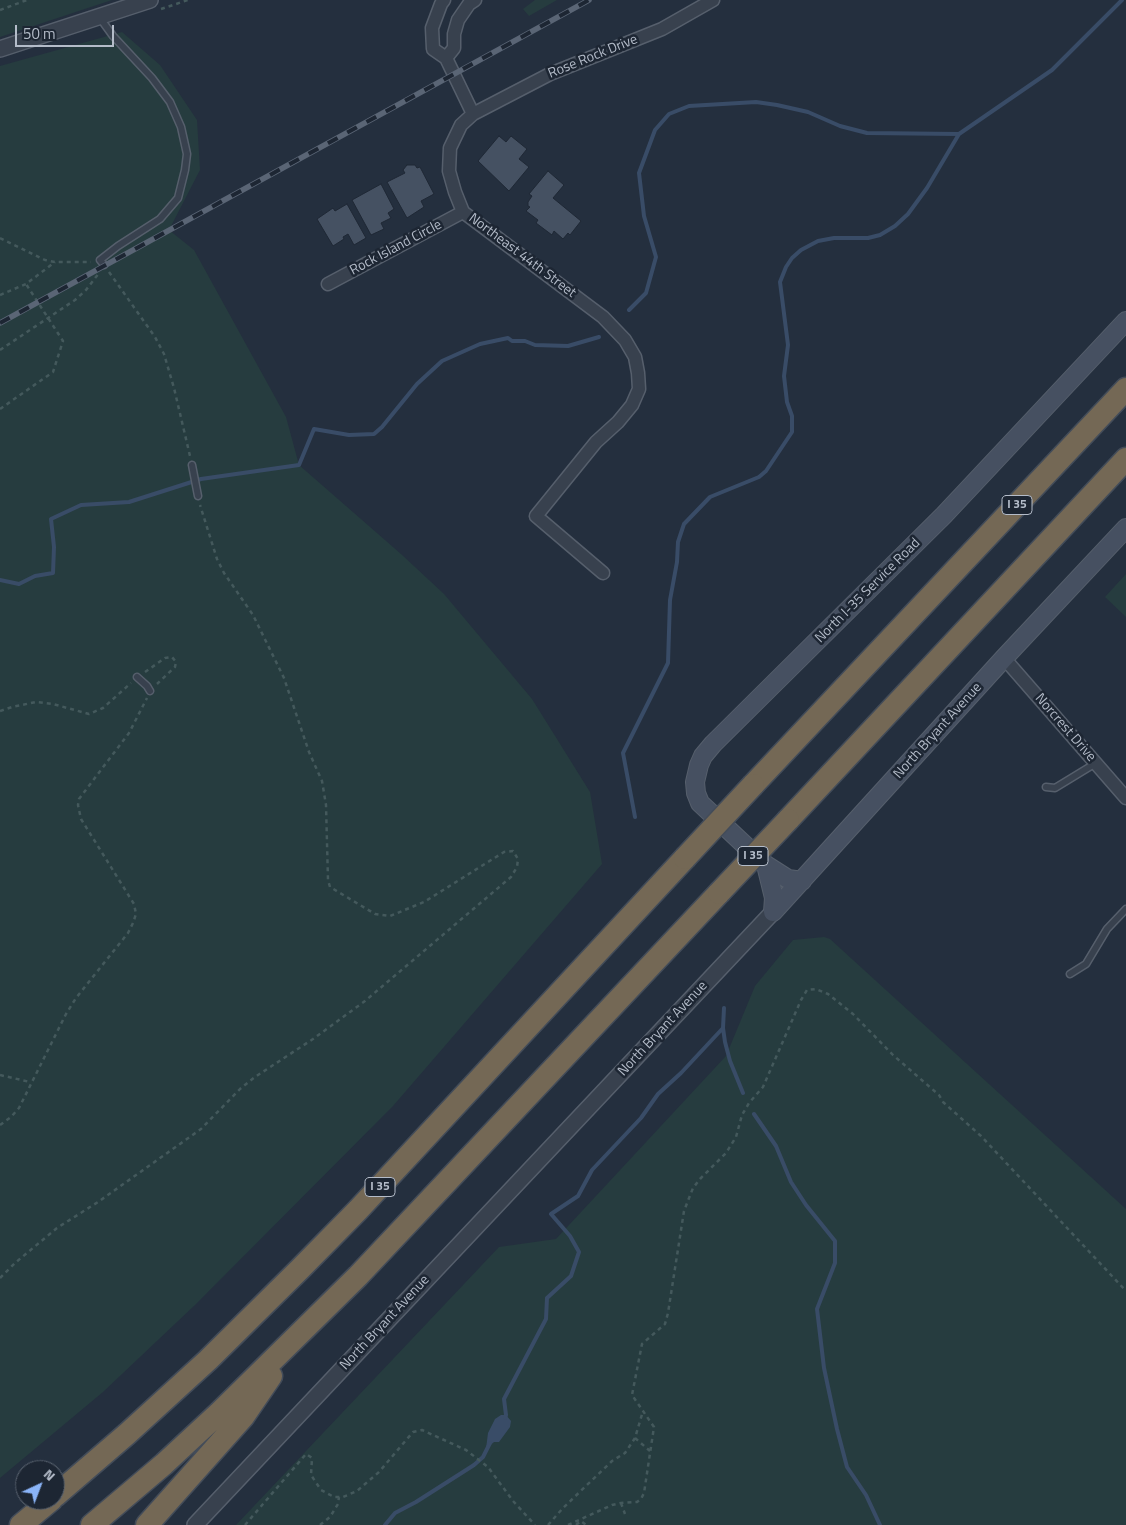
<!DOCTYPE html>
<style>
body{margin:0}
#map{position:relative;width:1126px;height:1525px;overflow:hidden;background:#242f3e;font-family:"Titillium Web",sans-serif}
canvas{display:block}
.north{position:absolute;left:15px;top:1460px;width:50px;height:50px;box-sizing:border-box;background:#1d2633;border:1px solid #59626f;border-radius:50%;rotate:43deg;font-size:14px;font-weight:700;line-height:20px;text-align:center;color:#b4bcc9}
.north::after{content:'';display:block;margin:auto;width:18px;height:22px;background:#8ab4f8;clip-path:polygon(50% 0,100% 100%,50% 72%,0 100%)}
.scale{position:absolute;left:15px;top:25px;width:99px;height:22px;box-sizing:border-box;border:2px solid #b4bcc9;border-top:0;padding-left:6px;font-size:15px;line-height:18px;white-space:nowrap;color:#b4bcc9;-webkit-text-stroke:4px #1d2633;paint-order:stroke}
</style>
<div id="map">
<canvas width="1126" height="1525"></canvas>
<div class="north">N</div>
<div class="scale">50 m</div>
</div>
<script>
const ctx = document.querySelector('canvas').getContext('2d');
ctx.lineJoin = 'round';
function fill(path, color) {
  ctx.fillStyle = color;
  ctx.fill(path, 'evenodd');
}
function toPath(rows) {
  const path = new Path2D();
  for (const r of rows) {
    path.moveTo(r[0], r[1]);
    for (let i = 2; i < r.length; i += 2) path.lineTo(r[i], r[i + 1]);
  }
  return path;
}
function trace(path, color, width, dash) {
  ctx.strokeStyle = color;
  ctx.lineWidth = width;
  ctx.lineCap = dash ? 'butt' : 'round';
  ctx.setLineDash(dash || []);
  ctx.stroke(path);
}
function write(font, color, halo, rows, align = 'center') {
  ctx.font = font + ' "Titillium Web",sans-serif';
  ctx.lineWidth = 5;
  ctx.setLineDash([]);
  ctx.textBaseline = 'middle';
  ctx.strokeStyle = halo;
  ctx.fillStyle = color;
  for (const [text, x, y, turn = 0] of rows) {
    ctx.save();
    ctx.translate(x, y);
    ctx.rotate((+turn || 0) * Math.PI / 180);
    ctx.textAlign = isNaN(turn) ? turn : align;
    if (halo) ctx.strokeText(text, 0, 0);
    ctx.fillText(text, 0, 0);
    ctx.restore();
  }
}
const green = toPath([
 [0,0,112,0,0,37],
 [535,0,557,0,529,16,523,9],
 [122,32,160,65,197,120,200,170,169,230,194,250,286,417,299,465,401,554,444,594,532,699,590,792,602,864,393,1106,195,1305,103,1392,0,1478,0,66],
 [1126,574,1126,617,1105,597],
 [824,937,830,939,1126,1209,1126,1525,236,1525,499,1247,556,1239,726,1056,755,986,793,940]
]);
const water = toPath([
 [501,1415,506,1415,511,1421,510,1427,499,1442,494,1442,486,1449,488,1433,495,1419]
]);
const stream = toPath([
 [629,310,646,293,656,257,644,216,639,173,655,130,669,114,689,106,756,102,777,105,808,112,840,126,867,133,959,134],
 [0,580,19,584,35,576,53,573,54,547,51,519,81,505,129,502,201,479,299,465,314,429,349,435,374,434,382,427,417,384,442,361,480,344,508,338,512,341,525,341,535,345,568,346,599,337],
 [635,817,623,753,668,663,670,600,677,562,678,542,684,524,710,497,759,477,766,471,792,432,792,416,787,402,784,376,788,345,780,282,786,267,792,258,801,250,818,241,834,238,868,238,880,235,895,226,908,214,927,188,959,134,1052,70,1122,0],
 [724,1008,723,1028,725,1042,730,1061,743,1093],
 [754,1114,776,1146,791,1182,806,1205,835,1241,835,1263,817,1309,824,1368,837,1429,847,1467,866,1495,880,1525],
 [505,1418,506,1415,504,1399,546,1319,547,1298,571,1276,579,1252,570,1236,551,1214,578,1196,592,1170,641,1118,658,1094,681,1073,723,1028],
 [385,1525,395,1513,416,1502,474,1465,483,1457,490,1443]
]);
const building = toPath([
 [499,136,506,142,511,136,527,149,519,159,529,167,509,191,478,161,499,136],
 [407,165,415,165,417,168,420,167,434,194,421,201,424,207,407,218,387,182,405,173,403,170,407,165],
 [548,171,564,185,553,198,581,221,570,235,568,233,563,239,554,231,552,235,536,223,538,220,526,211,530,207,528,206,528,202,532,196,529,194,548,171],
 [381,184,394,209,388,213,391,218,381,223,384,229,371,235,352,200,381,184],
 [347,204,366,238,354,245,348,234,343,237,344,239,333,246,317,219,333,208,335,211,347,204]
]);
const path = toPath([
 [161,9,188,0],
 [0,10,27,0],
 [0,238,45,260,55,262,91,262],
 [109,272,155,337,164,354,174,388,190,456],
 [0,295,26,284,55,262],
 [0,350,75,300,86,290,99,273],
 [0,409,53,372,63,341,26,284],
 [145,672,165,658,172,657,176,662,175,667,157,684],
 [0,711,12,707,36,702,53,704,89,714,103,708,131,683],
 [0,1075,30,1082],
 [0,1125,11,1117,19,1108,66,1014,76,998,128,933,133,923,136,914,134,904,81,819,78,805,79,799,88,787,129,733,147,698],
 [0,1278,15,1263,57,1228,98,1202,201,1129,240,1089,255,1077,313,1039,365,1001,511,877,517,867,518,859,513,851,504,852,424,902,390,916,375,914,330,887,328,880,326,805,322,781,309,752,284,678,253,615,224,573,217,559,200,505],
 [635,1438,650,1451],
 [621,1503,625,1514],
 [245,1525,306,1454,312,1458,311,1475,321,1490,334,1497,343,1497,357,1491,379,1472,413,1432,422,1430,466,1450,488,1467,513,1501,535,1525],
 [320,1525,330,1517,338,1504,339,1497],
 [548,1525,563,1508,612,1461,625,1453,635,1438,643,1411],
 [568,1525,612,1505,621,1503,637,1502,641,1499,644,1493,654,1427,632,1395,642,1344,665,1324,668,1313,684,1211,693,1188,700,1179,726,1153,736,1137,742,1115,749,1103,763,1087,801,1000,807,990,816,989,828,994,853,1014,893,1055,939,1095,943,1102,981,1136,1126,1291],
 [576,1525,581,1521,586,1525]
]);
const service = toPath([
 [100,18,113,36,152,78,170,102,181,127,187,154,185,170,178,198,160,219,118,246,100,260,104,265],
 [192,465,198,496],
 [137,677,147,686,150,691],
 [1046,787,1055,788,1096,763],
 [1070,974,1086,964,1107,929,1126,909]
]);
const minor = toPath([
 [444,0,441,4,432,28,433,49,446,58,473,114],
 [446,58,454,48,454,34,458,20,469,4,475,0],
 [328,284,463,212],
 [603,573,536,516,596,442,618,422,632,405,639,389,638,373,635,357,625,340,603,317,463,212,455,192,449,171,450,148,461,125,473,114,550,74,662,29,713,0],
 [1004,658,1126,798]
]);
const tertiary = toPath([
 [0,49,150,0],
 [195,1525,773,912]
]);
const secondary = toPath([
 [766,865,774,898,773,912],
 [802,881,788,879,766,865,700,803,696,793,695,782,699,765,703,756,713,744,944,515,1126,321],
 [773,912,1004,658,1126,528]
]);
const motorway = toPath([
 [753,785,1126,389],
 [788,820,1126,459],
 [55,1496,127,1434,208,1360,300,1269,358,1210,685,858],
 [21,1525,51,1500],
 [92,1525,164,1464,219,1413,358,1276,719,893],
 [147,1525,243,1417,271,1376]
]);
const rail = toPath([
 [0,323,589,0]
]);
const motorwayBridge = toPath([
 [685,858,753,785],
 [719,893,788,820]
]);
const shields = [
 [1017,505,30],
 [753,856,30],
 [380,1187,30]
];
const shieldNames = [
 ["I 35",1017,505],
 ["I 35",753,856],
 ["I 35",380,1187]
];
const streetNames = [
 ["Rose Rock Drive",593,57,-22],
 ["Rock Island Circle",396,248,-28],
 ["Northeast 44th Street",522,256,37],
 ["North I-35 Service Road",868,591,-45],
 ["Norcrest Drive",1065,728,49],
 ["North Bryant Avenue",938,731,-48],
 ["North Bryant Avenue",663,1029,-47],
 ["North Bryant Avenue",385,1323,-47]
];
fill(green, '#263c3f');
fill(water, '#394c67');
trace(stream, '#394c67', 4);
fill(building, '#455162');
trace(building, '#1f2835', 1);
trace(service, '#565f6c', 9);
trace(minor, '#565f6c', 15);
trace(tertiary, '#565f6c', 18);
trace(secondary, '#565f6c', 20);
trace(motorway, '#434c59', 25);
trace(path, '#44595c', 2.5, [4, 4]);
trace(service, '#38414e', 6);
trace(minor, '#38414e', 12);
trace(tertiary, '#38414e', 15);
trace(secondary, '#465061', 18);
trace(motorway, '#746855', 22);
trace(rail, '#5a6575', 5.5);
trace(rail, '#1d2633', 4, [11]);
trace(motorwayBridge, '#434c59', 25, []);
trace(motorwayBridge, '#746855', 22);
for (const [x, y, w] of shields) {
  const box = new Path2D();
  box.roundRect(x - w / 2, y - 9.5, w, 19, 4);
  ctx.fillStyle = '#1d2633';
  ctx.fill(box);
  trace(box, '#b4bcc9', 1);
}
write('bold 12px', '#b4bcc9', null, shieldNames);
write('14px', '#b4bcc9', '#1d2633', streetNames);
</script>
